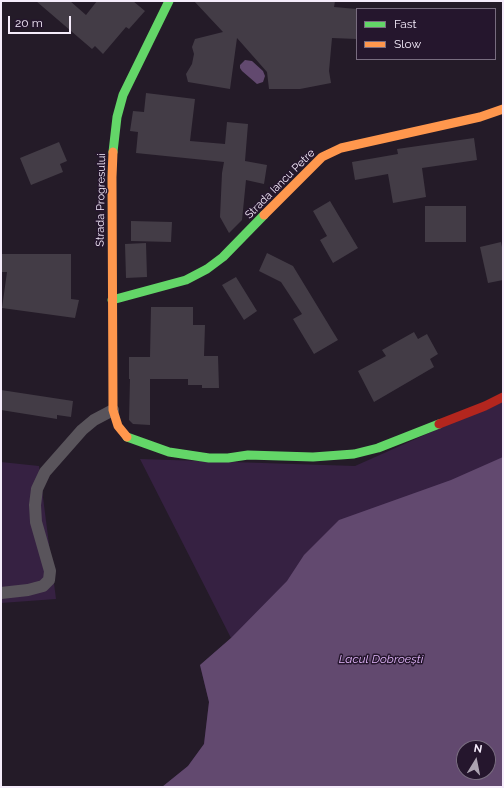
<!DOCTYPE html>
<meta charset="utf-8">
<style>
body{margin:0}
#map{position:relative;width:504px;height:788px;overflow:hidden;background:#241b28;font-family:Raleway,sans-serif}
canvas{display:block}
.frame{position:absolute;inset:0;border:2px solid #f5ecfb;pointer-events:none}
.legend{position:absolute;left:356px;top:8px;width:140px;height:52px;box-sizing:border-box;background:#25162d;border:1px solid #786c7f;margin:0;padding:5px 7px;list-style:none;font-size:12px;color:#f5ecfb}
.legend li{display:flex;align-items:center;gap:8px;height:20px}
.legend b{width:20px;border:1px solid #786c7f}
.north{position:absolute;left:456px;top:740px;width:40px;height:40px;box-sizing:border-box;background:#25162d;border:1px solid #786c7f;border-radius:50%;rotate:10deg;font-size:11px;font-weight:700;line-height:16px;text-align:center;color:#f5ecfb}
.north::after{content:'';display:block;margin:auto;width:14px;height:18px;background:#aca3b1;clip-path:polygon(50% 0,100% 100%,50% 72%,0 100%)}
.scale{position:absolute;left:8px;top:16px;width:63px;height:18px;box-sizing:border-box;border:2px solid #f5ecfb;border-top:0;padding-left:5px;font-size:12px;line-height:14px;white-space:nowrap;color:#f5ecfb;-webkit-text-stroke:3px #25162d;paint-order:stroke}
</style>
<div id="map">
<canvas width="504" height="788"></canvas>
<div class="frame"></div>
<ul class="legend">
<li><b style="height:5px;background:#63d668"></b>Fast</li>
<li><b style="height:5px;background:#ff974d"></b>Slow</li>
</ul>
<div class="north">N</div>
<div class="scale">20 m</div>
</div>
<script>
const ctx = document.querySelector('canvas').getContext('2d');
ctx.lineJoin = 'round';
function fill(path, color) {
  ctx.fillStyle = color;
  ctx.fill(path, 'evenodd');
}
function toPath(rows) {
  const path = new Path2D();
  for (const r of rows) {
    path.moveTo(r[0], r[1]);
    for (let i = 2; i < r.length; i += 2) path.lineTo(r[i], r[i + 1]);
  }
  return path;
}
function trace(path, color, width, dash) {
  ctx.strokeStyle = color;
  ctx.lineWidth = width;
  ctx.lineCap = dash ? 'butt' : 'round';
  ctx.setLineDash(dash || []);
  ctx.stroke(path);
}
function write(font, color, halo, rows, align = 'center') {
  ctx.font = font + ' Raleway,sans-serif';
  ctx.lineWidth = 3;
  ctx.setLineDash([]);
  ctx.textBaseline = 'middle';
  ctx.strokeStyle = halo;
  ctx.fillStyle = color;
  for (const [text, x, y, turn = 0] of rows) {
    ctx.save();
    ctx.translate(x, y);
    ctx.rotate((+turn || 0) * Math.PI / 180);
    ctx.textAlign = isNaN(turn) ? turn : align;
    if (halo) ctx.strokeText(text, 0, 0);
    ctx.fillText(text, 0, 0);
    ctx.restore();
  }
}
const green = toPath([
 [503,400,503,552,162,787,188,766,204,744,209,702,200,665,231,638,140,459,355,466],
 [1,462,39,466,56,599,1,603]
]);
const water = toPath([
 [245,60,252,61,263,71,265,76,263,82,257,84,242,71,240,68,240,65],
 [503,457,503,787,162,787,188,766,204,744,209,702,200,665,231,638,287,581,304,555,339,520,451,480],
 [464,748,488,748,488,772,464,772]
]);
const building = toPath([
 [36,1,70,1,86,15,97,1,133,1,145,11,129,29,126,27,103,54,95,46,92,49],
 [194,1,335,1,334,7,357,9,357,39,332,38,329,71,331,83,300,89,269,89,267,72,237,38,230,89,188,82,186,74,192,64,194,54,192,47,195,39,223,32],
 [146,93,195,99,190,141,225,144,227,122,248,124,245,161,267,165,264,184,246,180,242,220,229,233,220,217,222,173,224,162,136,153,138,132,130,131,133,111,144,112],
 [474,138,477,160,422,168,426,197,393,203,388,174,355,180,352,162,398,154,397,149],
 [59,142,67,161,60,164,63,172,31,185,20,158],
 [330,201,358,248,333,263,320,240,327,236,313,211],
 [425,206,466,206,466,242,425,242],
 [131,221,172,222,171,242,131,241],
 [501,242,503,252,503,280,488,283,480,247],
 [146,243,147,277,126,278,125,244],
 [267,253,293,266,338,340,314,354,293,319,302,314,281,282,259,271],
 [1,254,71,254,71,299,79,300,75,318,2,308,7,272,1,272],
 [236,277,257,311,244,320,222,285],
 [151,307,193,307,193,325,205,325,204,356,218,356,219,388,202,388,202,385,188,385,188,379,150,379,150,425,133,424,129,420,130,379,129,379,129,357,150,357],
 [414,332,418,339,427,334,438,354,430,359,434,367,374,402,358,371,386,356,382,350],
 [1,390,73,401,71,417,57,415,57,419,1,410]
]);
const lane = toPath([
 [1,593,28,590,43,586,49,580,50,571,36,522,35,505,37,489,45,472,82,430,94,420,113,410]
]);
const fast = toPath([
 [113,152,117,117,123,95,169,1],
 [112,300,186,280,207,269,223,257,264,215],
 [127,437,169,452,209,458,228,458,248,455,313,457,354,454,378,448,439,424]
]);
const slow = toPath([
 [113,152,112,177,113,410,118,426,127,437],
 [264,215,322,157,341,148,480,117,503,109]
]);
const jam = toPath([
 [439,424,485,406,503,397]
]);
const streetNames = [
 ["Strada Iancu Petre",280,184,-45],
 ["Strada Progresului",101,200,-89]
];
const waterNames = [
 ["Lacul Dobroești",381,659]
];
fill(green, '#362142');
fill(water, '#62496f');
fill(building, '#433c46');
trace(lane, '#59545b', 12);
trace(fast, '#63d668', 9);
trace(slow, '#ff974d', 9);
trace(jam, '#b3261e', 9);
write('11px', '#f5ecfb', '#25162d', streetNames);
write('italic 12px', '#e0b5f8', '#25162d', waterNames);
</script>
